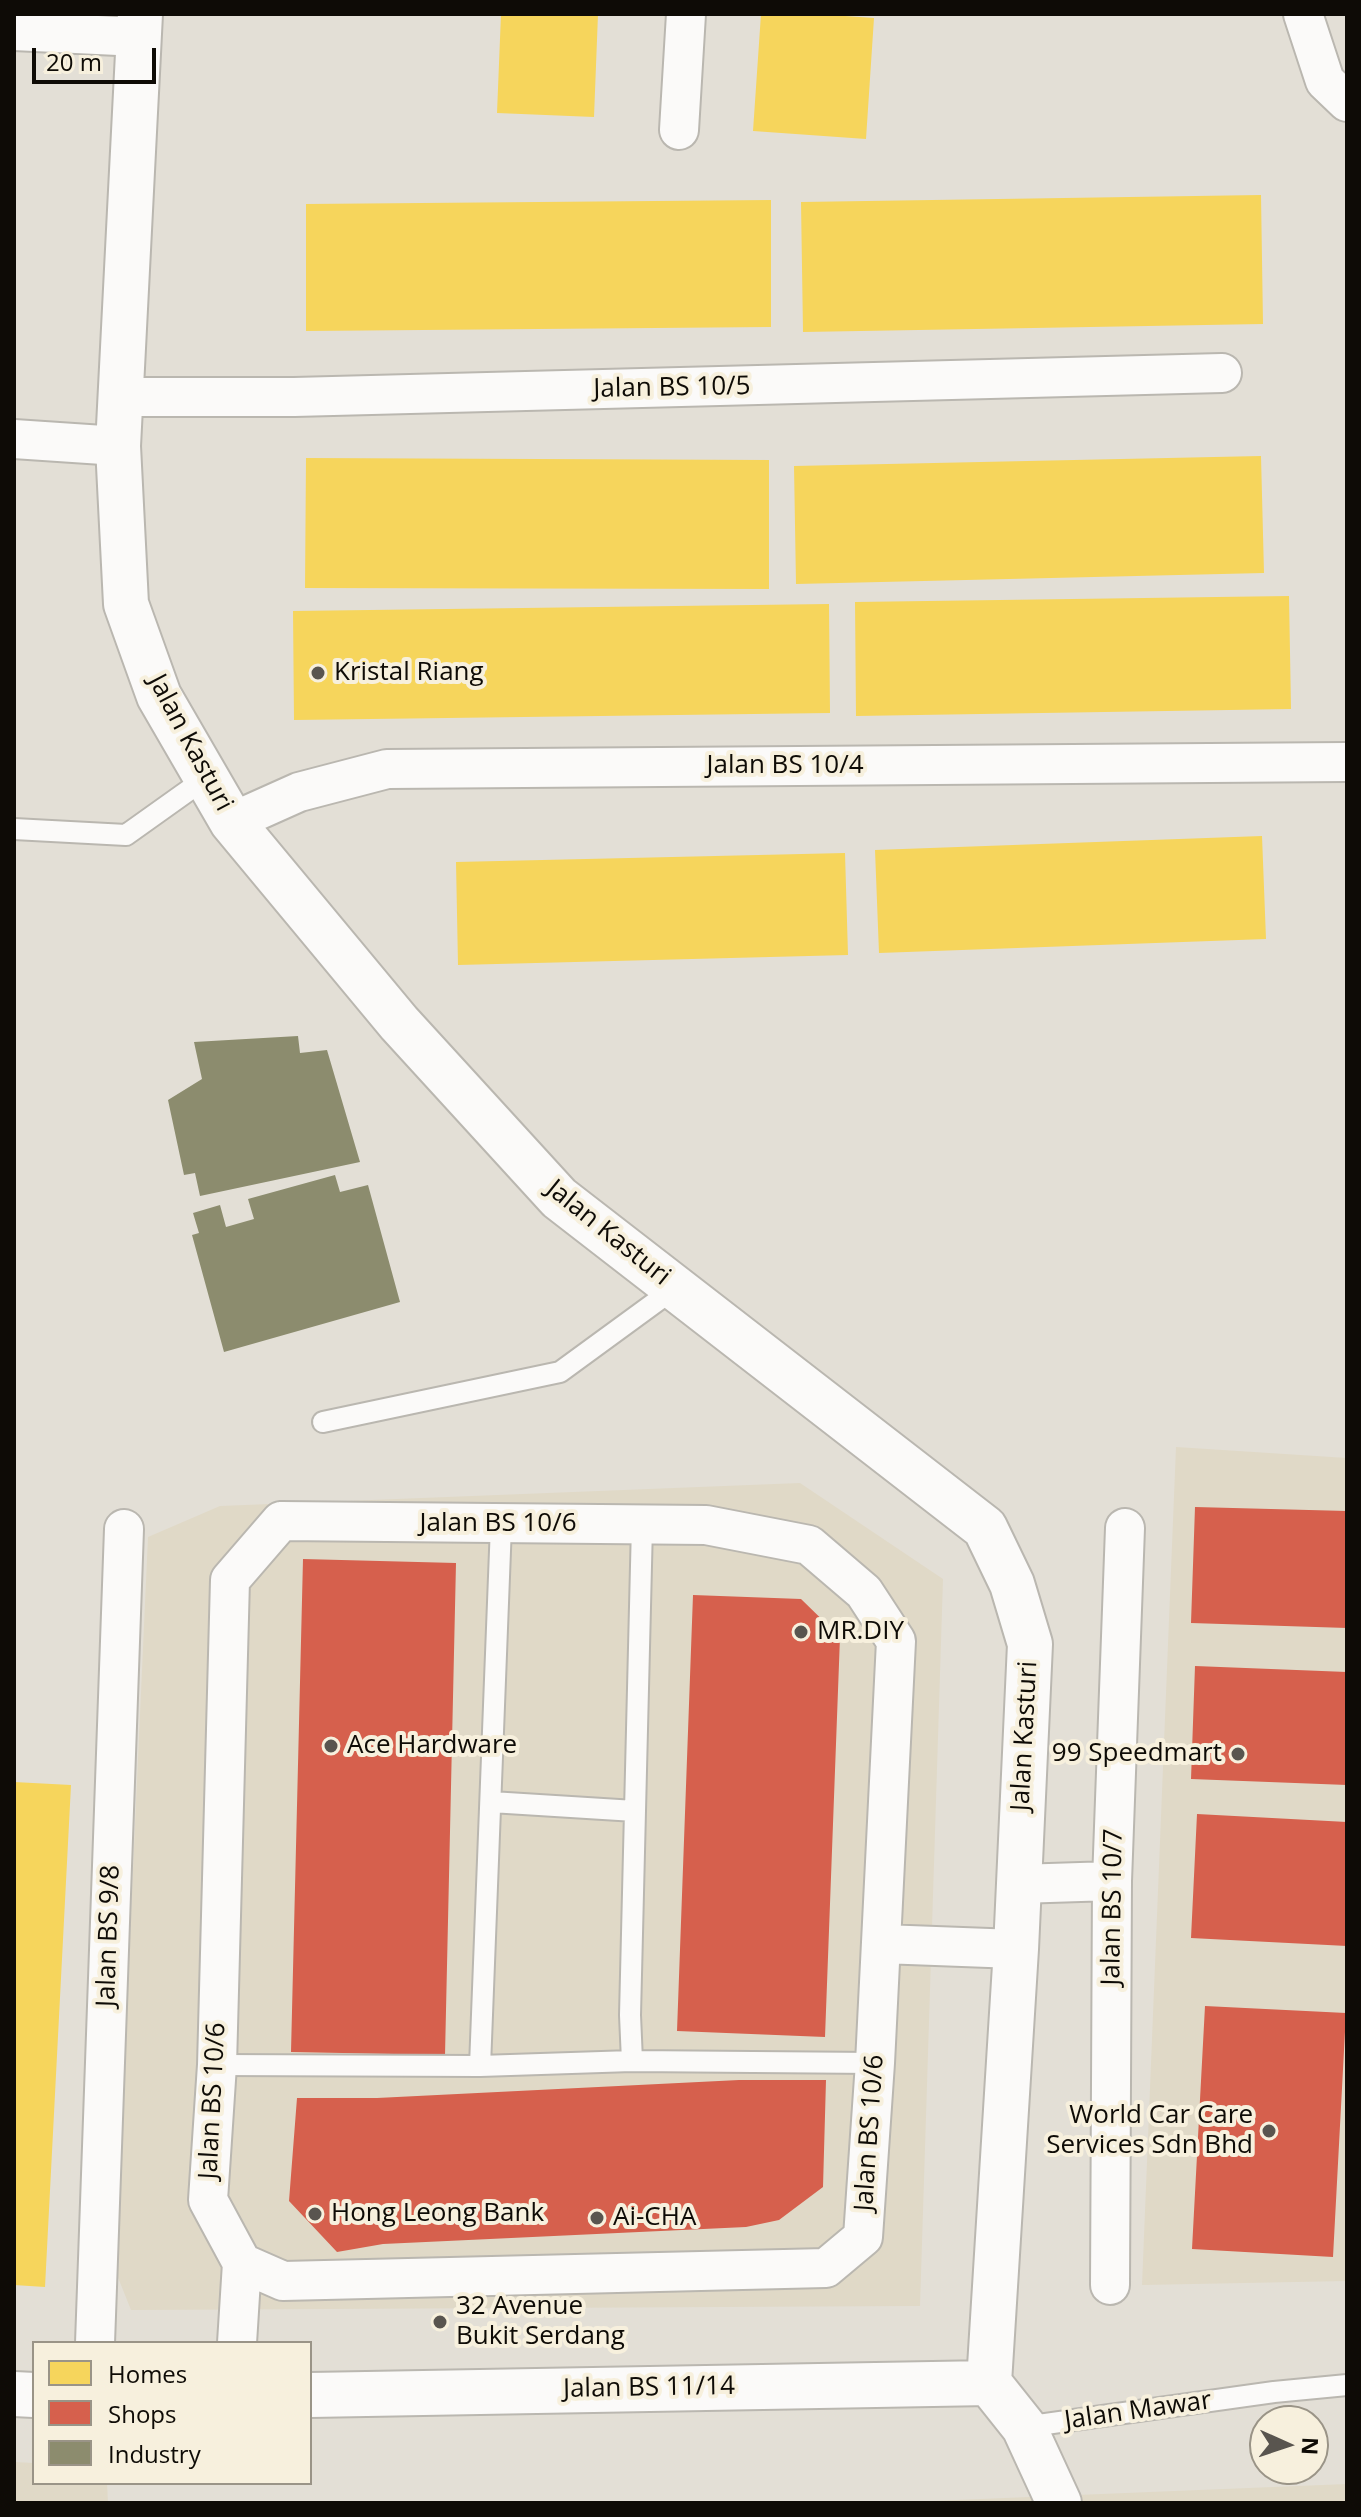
<!DOCTYPE html>
<style>
body{margin:0}
#map{position:relative;width:1361px;height:2517px;overflow:hidden;background:#e3dfd6;font-family:"Open Sans",sans-serif}
canvas{display:block}
.frame{position:absolute;inset:0;border:16px solid #0e0b06;pointer-events:none}
.legend{position:absolute;left:32px;top:2341px;width:280px;height:144px;box-sizing:border-box;background:#f7f0dd;border:2px solid #9a9487;margin:0;padding:10px 14px;list-style:none;font-size:24px;color:#0e0b06}
.legend li{display:flex;align-items:center;gap:16px;height:40px}
.legend b{width:40px;border:2px solid #9a9487}
.north{position:absolute;left:1249px;top:2405px;width:80px;height:80px;box-sizing:border-box;background:#f7f0dd;border:2px solid #9a9487;border-radius:50%;rotate:93deg;font-size:22px;font-weight:700;line-height:32px;text-align:center;color:#0e0b06}
.north::after{content:'';display:block;margin:auto;width:28px;height:36px;background:#59554f;clip-path:polygon(50% 0,100% 100%,50% 72%,0 100%)}
.scale{position:absolute;left:32px;top:48px;width:124px;height:36px;box-sizing:border-box;border:4px solid #0e0b06;border-top:0;padding-left:10px;font-size:24px;line-height:28px;white-space:nowrap;color:#0e0b06;-webkit-text-stroke:6px #f7f0dd;paint-order:stroke}
</style>
<div id="map">
<canvas width="1361" height="2517"></canvas>
<div class="frame"></div>
<ul class="legend">
<li><b style="height:22px;background:#f6d55c"></b>Homes</li>
<li><b style="height:22px;background:#d6604d"></b>Shops</li>
<li><b style="height:22px;background:#8c8c6e"></b>Industry</li>
</ul>
<div class="north">N</div>
<div class="scale">20 m</div>
</div>
<script>
const ctx = document.querySelector('canvas').getContext('2d');
ctx.lineJoin = 'round';
function fill(path, color) {
  ctx.fillStyle = color;
  ctx.fill(path, 'evenodd');
}
function toPath(rows) {
  const path = new Path2D();
  for (const r of rows) {
    path.moveTo(r[0], r[1]);
    for (let i = 2; i < r.length; i += 2) path.lineTo(r[i], r[i + 1]);
  }
  return path;
}
function trace(path, color, width, dash) {
  ctx.strokeStyle = color;
  ctx.lineWidth = width;
  ctx.lineCap = dash ? 'butt' : 'round';
  ctx.setLineDash(dash || []);
  ctx.stroke(path);
}
function write(font, color, halo, rows, align = 'center') {
  ctx.font = font + ' "Open Sans",sans-serif';
  ctx.lineWidth = 8;
  ctx.setLineDash([]);
  ctx.textBaseline = 'middle';
  ctx.strokeStyle = halo;
  ctx.fillStyle = color;
  for (const [text, x, y, turn = 0] of rows) {
    ctx.save();
    ctx.translate(x, y);
    ctx.rotate((+turn || 0) * Math.PI / 180);
    ctx.textAlign = isNaN(turn) ? turn : align;
    if (halo) ctx.strokeText(text, 0, 0);
    ctx.fillText(text, 0, 0);
    ctx.restore();
  }
}
const built = toPath([
 [1176,1447,1347,1458,1347,2281,1142,2285],
 [800,1483,943,1579,920,2306,131,2310,115,2270,148,1537,220,1506],
 [14,2462,34,2463,34,2483,107,2483,108,2503,14,2503],
 [1347,2484,1347,2503,884,2503,1150,2492]
]);
const homes = toPath([
 [501,14,598,14,594,117,497,113],
 [761,14,816,14,874,18,866,139,753,131],
 [1261,195,1263,324,803,332,801,202],
 [771,200,771,327,306,331,306,204],
 [1261,456,1264,573,796,584,794,466],
 [306,458,769,460,769,589,305,588],
 [1289,596,1291,709,856,716,855,602],
 [829,604,830,713,294,720,293,611],
 [1262,836,1266,939,879,953,875,850],
 [845,853,848,955,458,965,456,862],
 [14,1782,71,1785,45,2287,14,2285]
]);
const shops = toPath([
 [1195,1507,1347,1511,1347,1628,1191,1623],
 [303,1559,456,1563,445,2055,291,2052],
 [693,1595,801,1599,840,1637,825,2037,677,2031],
 [1195,1666,1347,1672,1347,1785,1191,1779],
 [1197,1814,1347,1822,1347,1946,1191,1938],
 [1205,2006,1346,2013,1333,2257,1192,2249],
 [739,2080,826,2080,823,2187,779,2220,746,2227,383,2244,337,2252,289,2201,297,2098,377,2098]
]);
const industry = toPath([
 [298,1036,300,1053,327,1050,360,1162,200,1196,195,1173,184,1175,168,1100,202,1079,194,1042],
 [335,1175,340,1192,368,1185,400,1302,224,1352,192,1235,199,1233,193,1213,220,1205,226,1227,254,1219,248,1199]
]);
const service = toPath([
 [14,829,126,835,206,778],
 [323,1422,560,1372,675,1288],
 [491,1802,635,1811],
 [632,2061,630,2015,642,1525],
 [217,2065,480,2066,632,2061,875,2063],
 [480,2066,501,1525],
 [1024,2427,1274,2392,1347,2385]
]);
const minor = toPath([
 [1303,14,1325,81,1347,102],
 [14,31,139,37],
 [679,130,686,14],
 [122,397,294,397,1222,373],
 [14,439,118,446],
 [232,822,299,792,387,769,1347,762],
 [281,1521,706,1525,809,1545,864,1592,896,1641,875,2063,863,2237,826,2268,283,2281,242,2263,208,2200,217,2065,230,1580,281,1521],
 [1018,1884,1112,1881],
 [882,1944,1016,1949],
 [1110,2285,1112,1881,1125,1528],
 [95,2343,124,1529],
 [237,2343,242,2263]
]);
const tertiary = toPath([
 [140,14,118,446,126,604,159,696,232,822,399,1023,559,1198,985,1528,1012,1584,1030,1644,1016,1949,989,2383],
 [989,2383,1024,2427,1059,2503],
 [14,2394,34,2395],
 [310,2395,989,2383]
]);
const markers = [
 [318,673,8,"#59554f"],
 [801,1632,8,"#59554f"],
 [331,1746,8,"#59554f"],
 [1238,1754,8,"#59554f"],
 [1269,2131,8,"#59554f"],
 [315,2214,8,"#59554f"],
 [597,2218,8,"#59554f"],
 [440,2322,8,"#59554f"]
];
const streetNames = [
 ["Jalan BS 10/5",672,388,-1],
 ["Jalan Kasturi",190,743,62],
 ["Jalan BS 10/4",785,766],
 ["Jalan Kasturi",608,1233,39],
 ["Jalan BS 10/6",498,1524],
 ["Jalan Kasturi",1025,1736,-87],
 ["Jalan BS 10/7",1113,1907,-89],
 ["Jalan BS 9/8",109,1936,-88],
 ["Jalan BS 10/6",213,2101,-87],
 ["Jalan BS 10/6",870,2133,-86],
 ["Jalan BS 11/14",649,2388,-1],
 ["Jalan Mawar",1138,2411,-8]
];
const poiNames = [
 ["Kristal Riang",334,673],
 ["MR.DIY",817,1632],
 ["Ace Hardware",347,1746],
 ["99 Speedmart",1222,1754,"right"],
 ["World Car Care",1253,2116,"right"],
 ["Services Sdn Bhd",1253,2146,"right"],
 ["Hong Leong Bank",331,2214],
 ["Ai-CHA",613,2218],
 ["32 Avenue",456,2307],
 ["Bukit Serdang",456,2337]
];
fill(built, '#e0d9c7');
fill(homes, '#f6d55c');
fill(shops, '#d6604d');
fill(industry, '#8c8c6e');
trace(service, '#bab7b0', 24);
trace(minor, '#bab7b0', 42);
trace(tertiary, '#bab7b0', 48);
trace(service, '#fbfaf9', 20);
trace(minor, '#fbfaf9', 38);
trace(tertiary, '#fbfaf9', 44);
for (const [x, y, r, color] of markers) {
  const dot = new Path2D();
  dot.arc(x, y, r, 0, 2 * Math.PI);
  ctx.fillStyle = color;
  ctx.fill(dot);
  trace(dot, '#f7f0dd', 3);
}
write('26px', '#0e0b06', '#f7f0dd', streetNames);
write('26px', '#0e0b06', '#f7f0dd', poiNames, 'left');
</script>
